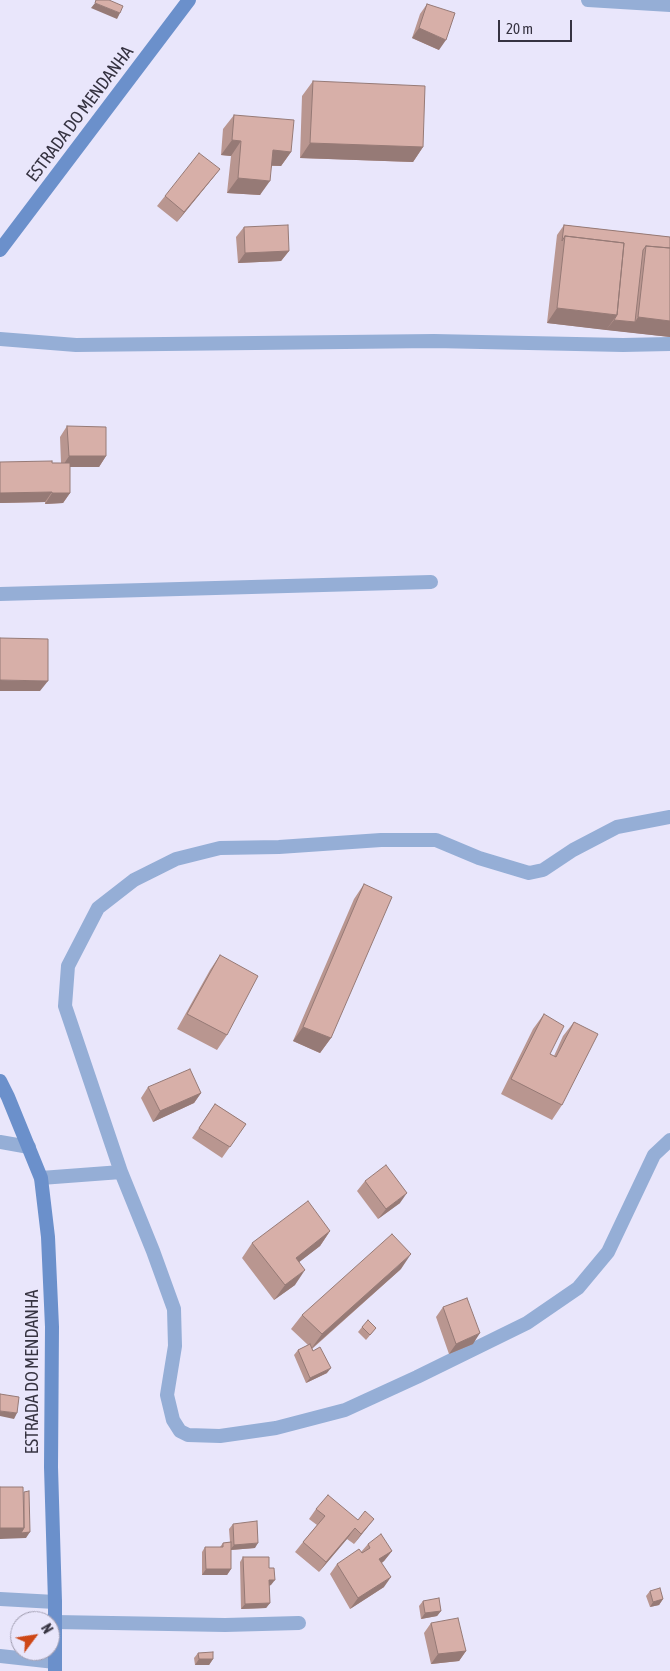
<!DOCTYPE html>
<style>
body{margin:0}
#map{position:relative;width:670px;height:1671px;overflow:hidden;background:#e9e6fb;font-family:"Asap Condensed",sans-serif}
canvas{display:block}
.north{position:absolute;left:10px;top:1611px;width:50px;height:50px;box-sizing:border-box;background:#e9e6fb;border:1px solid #a19eb1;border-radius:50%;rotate:59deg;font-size:14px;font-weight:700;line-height:20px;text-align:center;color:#363341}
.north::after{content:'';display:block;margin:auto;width:18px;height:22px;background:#ce4716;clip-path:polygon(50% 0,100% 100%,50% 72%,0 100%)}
.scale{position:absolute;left:498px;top:20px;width:74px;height:22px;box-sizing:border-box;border:2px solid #363341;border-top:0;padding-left:6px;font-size:15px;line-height:18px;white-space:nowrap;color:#363341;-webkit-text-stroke:4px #e9e6fb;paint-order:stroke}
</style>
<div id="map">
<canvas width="670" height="1671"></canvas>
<div class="north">N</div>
<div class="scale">20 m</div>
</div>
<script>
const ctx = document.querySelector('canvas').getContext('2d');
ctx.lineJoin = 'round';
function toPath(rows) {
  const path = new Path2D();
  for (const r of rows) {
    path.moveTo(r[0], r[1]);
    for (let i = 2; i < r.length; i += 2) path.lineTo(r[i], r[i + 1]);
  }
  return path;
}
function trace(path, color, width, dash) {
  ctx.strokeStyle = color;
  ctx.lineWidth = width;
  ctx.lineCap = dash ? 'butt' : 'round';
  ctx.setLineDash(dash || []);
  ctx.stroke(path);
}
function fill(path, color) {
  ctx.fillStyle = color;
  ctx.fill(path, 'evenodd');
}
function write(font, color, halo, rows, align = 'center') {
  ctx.font = font + ' "Asap Condensed",sans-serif';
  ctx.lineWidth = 4.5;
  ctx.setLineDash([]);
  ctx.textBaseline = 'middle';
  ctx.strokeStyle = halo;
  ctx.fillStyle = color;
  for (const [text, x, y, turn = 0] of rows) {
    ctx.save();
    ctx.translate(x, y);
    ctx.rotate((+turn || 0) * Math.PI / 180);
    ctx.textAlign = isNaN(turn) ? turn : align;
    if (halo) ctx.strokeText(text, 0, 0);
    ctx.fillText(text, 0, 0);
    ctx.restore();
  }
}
const minor = toPath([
 [588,0,670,5],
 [0,339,76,345,434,341,623,345,670,344],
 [0,594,431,582],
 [0,1142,29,1147],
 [121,1172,65,1006,68,966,98,908,134,880,176,859,220,848,279,847,381,840,436,840,479,858,529,873,543,870,573,850,617,827,670,817],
 [41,1178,121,1172,153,1251,174,1309,175,1346,167,1395,173,1420,180,1431,188,1435,220,1436,276,1428,345,1410,417,1377,527,1323,578,1288,608,1252,654,1155,670,1140],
 [0,1599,55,1602],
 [55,1622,225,1625,299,1623],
 [0,1656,55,1662]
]);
const secondary = toPath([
 [0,250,189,0],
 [0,1081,8,1097,41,1178,48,1237,52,1327,51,1467,55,1602,55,1671]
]);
const wall = toPath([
 [427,4,439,50,412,38,420,14],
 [313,81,423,147,413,162,300,158,302,96],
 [234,115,291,152,281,166,272,166,260,195,227,193,231,156,221,155,223,129],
 [220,169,212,179,177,222,157,206,165,196],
 [564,225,670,237,670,337,547,323,557,235],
 [244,227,289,251,281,261,238,263,236,237],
 [67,426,106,456,99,467,70,467,70,493,63,503,45,504,45,502,0,503,0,462,61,463,60,437],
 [364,884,331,1038,320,1053,293,1041,354,899],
 [220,955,227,1035,217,1050,177,1029,210,970],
 [544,1014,550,1054,554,1056,563,1036,574,1022,562,1105,552,1120,501,1094,533,1029],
 [148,1087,201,1093,194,1103,153,1122,141,1098],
 [215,1104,246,1124,222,1158,192,1138],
 [365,1181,400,1203,378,1219,357,1191],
 [330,1231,320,1246,299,1262,295,1285,274,1300,242,1258,252,1243],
 [401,1269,312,1349,327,1373,306,1383,294,1355,298,1350,308,1345,291,1329,302,1315],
 [443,1307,473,1344,449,1354,436,1317],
 [362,1327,376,1328,366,1340,358,1332],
 [316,1509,358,1520,374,1519,354,1544,347,1539,319,1572,295,1552,303,1542,317,1525,309,1519],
 [233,1524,255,1548,231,1550,231,1569,227,1575,202,1575,202,1552,205,1547,220,1547,223,1543,230,1542,229,1529],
 [368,1544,392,1551,384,1561,382,1563,384,1587,350,1609,330,1574,337,1564,361,1552],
 [243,1557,271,1585,269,1586,270,1603,266,1608,241,1609,240,1562],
 [650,1591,663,1599,659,1605,650,1607,646,1596],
 [423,1601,441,1611,437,1616,421,1619,419,1606],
 [431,1623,466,1651,459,1661,431,1664,424,1633],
 [198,1653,213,1659,209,1665,195,1665,194,1658]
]);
const shadedWall = toPath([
 [95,3,120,13,117,19,91,8],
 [419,28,446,40,439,50,412,38],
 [232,140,241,141,231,156,221,155],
 [310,143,423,147,413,162,300,158],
 [273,150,291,152,281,166,263,165],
 [220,169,212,179,177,222,184,212],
 [238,178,270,181,260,195,227,193],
 [289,251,281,261,238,263,245,253],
 [557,308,617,315,606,330,547,323],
 [638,317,670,321,670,337,606,330,614,320,635,322],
 [69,456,106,456,99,467,62,467],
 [52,492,45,502,0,503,0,493],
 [52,493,70,493,63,503,45,504],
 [0,680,48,681,40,691,0,691],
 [303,1027,331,1038,320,1053,293,1041],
 [201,1093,194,1103,153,1122,160,1111],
 [407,1193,400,1203,378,1219,386,1209],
 [330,1231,320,1246,285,1273,296,1258],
 [411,1254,401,1269,311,1349,322,1334],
 [305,1270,295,1285,274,1300,285,1285],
 [480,1333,473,1344,449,1354,456,1344],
 [331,1368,327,1373,306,1383,310,1378],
 [0,1411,17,1413,14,1419,0,1416],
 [374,1519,354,1544,361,1534],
 [0,1528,24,1528,30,1532,26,1538,0,1539],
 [355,1528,347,1539,319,1572,326,1562],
 [258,1543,255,1548,230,1550,234,1545],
 [392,1551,384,1561,372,1569,379,1559],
 [206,1569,231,1569,227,1575,202,1575],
 [391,1577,384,1587,350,1609,358,1598],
 [269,1580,275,1580,271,1585,265,1586],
 [663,1599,659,1605,650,1607,653,1602],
 [270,1603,266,1608,241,1609,245,1604],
 [441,1611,437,1616,421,1619,425,1613],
 [466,1651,459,1661,431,1664,438,1654],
 [199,1659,213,1659,209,1665,195,1665]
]);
const building = toPath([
 [96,0,109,0,123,6,120,13,95,3,96,0],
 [427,4,455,13,446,40,419,28,427,4],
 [313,81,425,86,423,147,310,143,313,81],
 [234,115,294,120,291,152,273,150,270,181,238,178,241,141,232,140,234,115],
 [199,153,220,169,184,212,165,196,199,153],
 [288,225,289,251,245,253,244,227,288,225],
 [564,225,670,237,670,248,646,246,643,250,635,322,614,320,617,315,624,243,565,236,562,241,564,225],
 [565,236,624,243,617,315,557,308,565,236],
 [646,246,670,248,670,321,638,317,646,246],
 [67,426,106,427,106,456,69,456,67,426],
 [52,461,52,463,70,463,70,493,52,493,52,492,0,493,0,462,52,461],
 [0,638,48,639,48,681,0,680,0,638],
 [364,884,392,897,331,1038,303,1027,364,884],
 [220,955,258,976,227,1035,187,1014,220,955],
 [544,1014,564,1026,550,1054,556,1057,574,1022,598,1034,562,1105,511,1079,544,1014],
 [190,1069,201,1093,160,1111,148,1087,190,1069],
 [215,1104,246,1124,230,1147,199,1128,215,1104],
 [386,1165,407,1193,386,1209,365,1181,386,1165],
 [308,1201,330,1231,296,1258,305,1270,285,1285,252,1243,308,1201],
 [392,1234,411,1254,322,1334,302,1315,392,1234],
 [467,1298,480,1333,456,1344,443,1307,467,1298],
 [368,1320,376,1328,370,1335,362,1327,368,1320],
 [310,1344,313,1351,320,1347,331,1368,310,1378,298,1350,310,1344],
 [0,1394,19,1397,17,1413,0,1411,0,1394],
 [0,1487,23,1487,24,1528,0,1528,0,1487],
 [29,1491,30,1532,21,1533,24,1528,24,1492,29,1491],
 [328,1495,358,1520,365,1511,374,1519,361,1534,355,1528,326,1562,303,1542,325,1516,316,1509,328,1495],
 [257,1521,258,1543,234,1545,233,1524,257,1521],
 [381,1534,392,1551,379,1559,391,1577,358,1598,337,1564,359,1549,362,1553,370,1548,368,1544,381,1534],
 [231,1542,231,1569,206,1569,205,1547,223,1547,223,1543,231,1542],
 [243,1557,269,1557,269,1568,274,1568,275,1580,269,1580,270,1603,245,1604,243,1557],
 [660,1588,663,1599,653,1602,650,1591,660,1588],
 [439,1598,441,1611,425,1613,423,1601,439,1598],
 [458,1618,466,1651,438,1654,431,1623,458,1618],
 [213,1652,213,1659,199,1659,198,1653,213,1652]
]);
const streetNames = [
 ["ESTRADA DO MENDANHA",80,114,-53],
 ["ESTRADA DO MENDANHA",32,1372,-90]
];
trace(minor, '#95aed6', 14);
trace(secondary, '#6b90cb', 14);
fill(wall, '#b99690');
fill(shadedWall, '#967a76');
fill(building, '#d7afa8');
trace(building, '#967a76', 1);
write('18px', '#363341', '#e9e6fb', streetNames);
</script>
